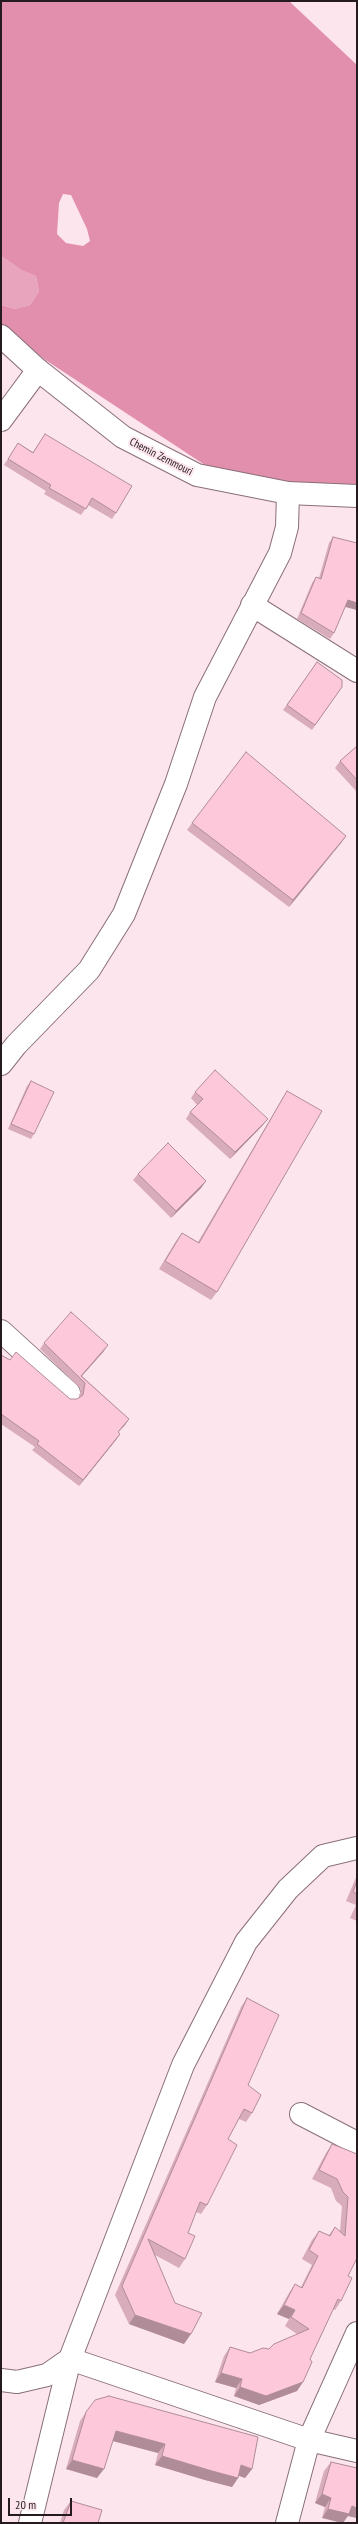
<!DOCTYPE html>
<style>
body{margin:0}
#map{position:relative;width:358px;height:2524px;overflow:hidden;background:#fde5ed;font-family:"PT Sans Narrow",sans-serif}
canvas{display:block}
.frame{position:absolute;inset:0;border:2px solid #251b1e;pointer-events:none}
.scale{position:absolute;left:8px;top:2498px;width:64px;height:18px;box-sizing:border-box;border:2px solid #251b1e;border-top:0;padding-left:5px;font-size:12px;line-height:14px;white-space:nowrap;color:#251b1e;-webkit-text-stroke:3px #fde5ed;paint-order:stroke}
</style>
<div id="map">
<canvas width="358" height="2524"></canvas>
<div class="frame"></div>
<div class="scale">20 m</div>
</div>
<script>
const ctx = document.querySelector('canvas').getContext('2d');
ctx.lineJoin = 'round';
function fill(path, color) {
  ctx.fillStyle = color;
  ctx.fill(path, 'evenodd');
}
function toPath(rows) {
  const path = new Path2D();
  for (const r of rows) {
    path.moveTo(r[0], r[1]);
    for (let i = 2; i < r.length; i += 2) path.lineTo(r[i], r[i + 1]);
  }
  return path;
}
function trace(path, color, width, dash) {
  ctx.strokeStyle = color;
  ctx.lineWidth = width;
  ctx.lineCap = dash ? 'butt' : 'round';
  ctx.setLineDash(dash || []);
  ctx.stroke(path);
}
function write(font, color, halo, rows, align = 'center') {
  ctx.font = font + ' "PT Sans Narrow",sans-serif';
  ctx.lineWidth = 4;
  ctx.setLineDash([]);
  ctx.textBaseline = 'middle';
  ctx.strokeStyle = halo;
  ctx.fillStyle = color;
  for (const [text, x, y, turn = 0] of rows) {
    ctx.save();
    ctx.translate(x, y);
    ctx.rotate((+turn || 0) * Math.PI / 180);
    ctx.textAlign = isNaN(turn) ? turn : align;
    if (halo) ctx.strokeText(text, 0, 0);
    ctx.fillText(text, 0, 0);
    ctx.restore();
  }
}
const green = toPath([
 [1,256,23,271,36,276,39,291,30,305,15,309,1,305]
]);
const forest = toPath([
 [1,1,289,1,357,65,357,492,217,473,44,359,1,325,1,305,15,309,30,305,39,291,36,276,23,271,1,256],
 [63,194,71,195,87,229,90,241,83,246,66,243,57,234,59,203]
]);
const minor = toPath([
 [1,420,38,370],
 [252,605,357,671],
 [1,1064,16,1045,89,970,124,914,176,784,205,697,280,553,287,527,288,493],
 [1,1331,69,1393],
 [301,2114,357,2143],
 [30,2523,70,2359,183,2065,246,1942,288,1889,323,1856,357,1848],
 [287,2523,309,2440,357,2333]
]);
const tertiary = toPath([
 [1,336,38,370,123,437,197,475,288,493,357,496],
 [1,2380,17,2382,47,2375,70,2359,309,2440,357,2451]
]);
const wall = toPath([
 [45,434,116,513,112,519,88,505,81,515,44,494,46,491,4,465,18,443,33,452],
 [333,537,357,543,357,610,345,607,334,633,330,639,297,619,312,583,316,577,319,578,329,543],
 [317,662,342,687,312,730,283,710],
 [357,746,357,792,335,768,340,761],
 [192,823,346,836,341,843,289,907,187,830],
 [31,1081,34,1134,31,1139,8,1129,27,1086],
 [287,1091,217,1292,211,1300,159,1269,176,1241,182,1233,198,1242,282,1099],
 [195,1092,263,1125,230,1159,186,1119,190,1112,197,1105,191,1098],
 [138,1174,206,1181,201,1188,171,1218,133,1180],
 [44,1343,104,1351,82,1376,129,1419,125,1425,118,1432,120,1434,116,1440,79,1486,32,1450,35,1447,1,1424,1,1355,70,1399,77,1399,79,1397,81,1389,40,1349],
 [357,1875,357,1921,350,1918,356,1905,346,1901],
 [247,1998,248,2085,252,2113,246,2122,239,2119,228,2139,207,2205,201,2214,196,2212,188,2233,185,2259,179,2268,155,2255,184,2344,129,2324,115,2295,241,2007],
 [332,2144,357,2154,348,2276,341,2301,335,2310,333,2309,310,2359,303,2382,297,2391,259,2405,234,2396,236,2388,215,2382,224,2356,230,2347,250,2353,269,2349,297,2334,285,2326,289,2319,277,2314,289,2293,295,2284,301,2287,312,2265,302,2259,312,2240,319,2231,329,2235,335,2227,340,2231,342,2206,336,2201,331,2188,312,2179,326,2153],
 [86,2412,252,2469,245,2478,239,2476,238,2478,232,2487,205,2480,155,2465,158,2453,113,2441,97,2478,66,2469,80,2421],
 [331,2462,357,2468,357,2518,348,2516,322,2518,325,2507,315,2503,324,2471],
 [71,2501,98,2523,60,2523,64,2510]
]);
const shadedWall = toPath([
 [348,600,357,603,357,610,343,606],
 [346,836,341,843,289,907,293,900],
 [268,1119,263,1125,230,1159,235,1152],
 [206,1181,201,1188,171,1218,176,1211],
 [108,1345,104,1351,80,1378,81,1376],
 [129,1419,125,1425,113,1438,118,1432],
 [120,1434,116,1440,79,1486,83,1480],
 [284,2305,295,2310,289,2319,277,2314],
 [135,2315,191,2334,184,2344,129,2324],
 [221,2373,242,2379,236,2388,215,2382],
 [303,2382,297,2391,259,2405,234,2396,240,2387],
 [116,2431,165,2444,158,2453,109,2440],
 [162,2456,238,2478,232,2487,205,2480,155,2465],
 [72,2460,104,2469,97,2478,66,2469],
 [241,2465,252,2469,245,2478,235,2474],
 [322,2494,331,2498,325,2507,315,2503],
 [352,2506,357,2508,357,2518,348,2516,343,2523,342,2523,322,2518,328,2509]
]);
const building = toPath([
 [45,434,132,486,116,513,92,498,86,509,49,488,51,485,8,459,18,443,33,453,45,434],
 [333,537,357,543,357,603,348,600,334,633,301,613,316,577,321,579,333,537],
 [317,662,342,680,342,687,315,725,287,705,317,662],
 [357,746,357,780,340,761,357,746],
 [246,752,346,836,293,900,192,823,246,752],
 [215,1070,268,1119,235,1152,190,1112,203,1099,195,1092,215,1070],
 [31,1081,54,1092,34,1134,11,1124,31,1081],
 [287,1091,322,1111,217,1292,165,1261,182,1233,199,1243,287,1091],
 [168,1143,206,1181,176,1211,138,1174,168,1143],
 [71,1312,108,1345,81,1376,129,1419,118,1432,120,1434,83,1480,37,1444,39,1441,1,1414,1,1355,10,1360,16,1352,70,1399,77,1399,83,1395,85,1383,44,1343,71,1312],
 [357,1881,357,1894,353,1892,357,1881],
 [247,1998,279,2015,248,2085,261,2095,252,2113,244,2109,228,2139,237,2145,207,2205,200,2202,188,2233,195,2236,185,2259,148,2239,175,2303,202,2313,191,2334,135,2315,122,2286,247,1998],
 [332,2144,357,2154,357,2258,348,2276,352,2278,341,2301,338,2299,310,2359,312,2362,303,2382,266,2396,240,2387,242,2379,221,2373,230,2347,250,2353,263,2348,269,2349,274,2344,309,2329,291,2317,295,2310,284,2305,295,2284,302,2288,318,2256,309,2250,319,2231,330,2236,335,2227,345,2236,348,2197,343,2192,337,2179,319,2170,332,2144],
 [109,2396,258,2437,252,2469,241,2465,238,2478,212,2471,162,2456,165,2444,116,2431,104,2469,72,2460,86,2412,95,2400,109,2396],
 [331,2462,357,2468,357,2508,352,2506,349,2514,328,2509,331,2498,322,2494,331,2462],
 [71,2501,102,2510,98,2523,63,2523,71,2501]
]);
const streetNames = [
 ["Chemin Zemmouri",161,457,27]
];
fill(green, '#e7a4bc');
fill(forest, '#e28fae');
trace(minor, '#896f78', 24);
trace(tertiary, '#896f78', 24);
trace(minor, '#fff', 22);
trace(tertiary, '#fff', 22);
fill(wall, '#d9acbb');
fill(shadedWall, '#b08c99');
fill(building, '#fcc8da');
trace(building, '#b08c99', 1);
write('11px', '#251b1e', '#fde5ed', streetNames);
</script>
